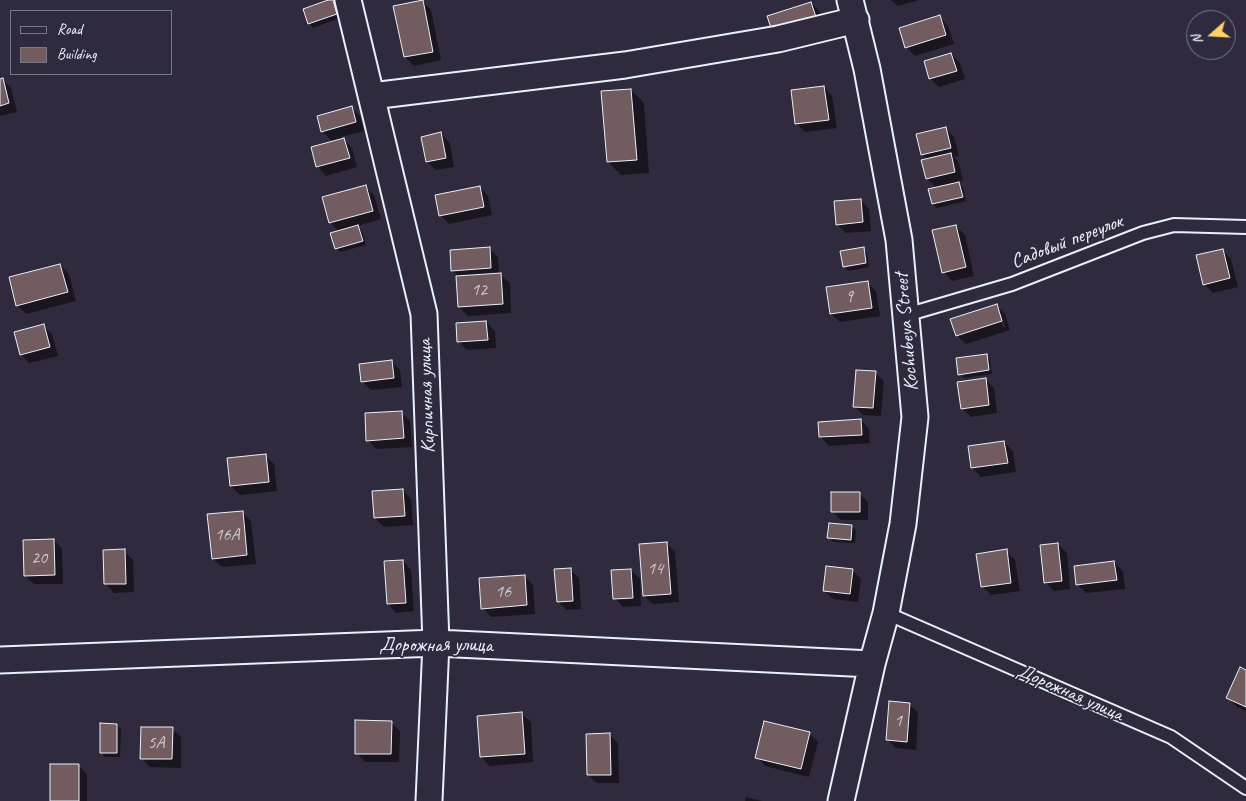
<!DOCTYPE html>
<meta charset="utf-8">
<style>
body{margin:0}
#map{position:relative;width:1246px;height:801px;overflow:hidden;background:#2f2a3d;font-family:Caveat,sans-serif}
canvas{display:block}
.legend{position:absolute;left:10px;top:10px;width:162px;height:65px;box-sizing:border-box;background:#2f2a3d;border:1px solid #797a88;margin:0;padding:6px 9px;list-style:none;font-size:15px;color:#e8f1f8}
.legend li{display:flex;align-items:center;gap:10px;height:25px}
.legend b{width:25px;border:1px solid #797a88}
.north{position:absolute;left:1186px;top:10px;width:50px;height:50px;box-sizing:border-box;background:#2f2a3d;border:1px solid #797a88;border-radius:50%;rotate:251deg;font-size:14px;font-weight:700;line-height:20px;text-align:center;color:#e8f1f8}
.north::after{content:'';display:block;margin:auto;width:18px;height:22px;background:#ffd166;clip-path:polygon(50% 0,100% 100%,50% 72%,0 100%)}
</style>
<div id="map">
<canvas width="1246" height="801"></canvas>
<ul class="legend">
<li><b style="height:6px;background:#2f2a3d"></b>Road</li>
<li><b style="height:14px;background:#725c5f"></b>Building</li>
</ul>
<div class="north">N</div>
</div>
<script>
const ctx = document.querySelector('canvas').getContext('2d');
ctx.lineJoin = 'round';
function fill(path, color) {
  ctx.fillStyle = color;
  ctx.fill(path, 'evenodd');
}
function toPath(rows) {
  const path = new Path2D();
  for (const r of rows) {
    path.moveTo(r[0], r[1]);
    for (let i = 2; i < r.length; i += 2) path.lineTo(r[i], r[i + 1]);
  }
  return path;
}
function trace(path, color, width, dash) {
  ctx.strokeStyle = color;
  ctx.lineWidth = width;
  ctx.lineCap = dash ? 'butt' : 'round';
  ctx.setLineDash(dash || []);
  ctx.stroke(path);
}
function write(font, color, halo, rows, align = 'center') {
  ctx.font = font + ' Caveat,sans-serif';
  ctx.lineWidth = 4;
  ctx.setLineDash([]);
  ctx.textBaseline = 'middle';
  ctx.strokeStyle = halo;
  ctx.fillStyle = color;
  for (const [text, x, y, turn = 0] of rows) {
    ctx.save();
    ctx.translate(x, y);
    ctx.rotate((+turn || 0) * Math.PI / 180);
    ctx.textAlign = isNaN(turn) ? turn : align;
    if (halo) ctx.strokeText(text, 0, 0);
    ctx.fillText(text, 0, 0);
    ctx.restore();
  }
}
const shadow = toPath([
 [332,0,336,4,340,18,313,28,309,23],
 [891,0,919,0,898,6],
 [422,1,431,10,441,60,414,66,405,57],
 [811,3,820,12,824,26,782,39],
 [940,17,948,26,954,44,915,56,906,47],
 [951,54,960,63,965,79,939,87,930,78],
 [2,79,11,88,17,112,0,116,0,80],
 [824,87,832,96,837,128,805,132,796,123],
 [631,90,644,103,649,173,621,175,608,162],
 [352,108,360,116,364,131,341,137,352,148,357,167,326,176,318,167,312,148,333,142,322,131],
 [945,128,954,137,959,156,954,157,959,163,963,181,958,182,963,187,966,201,937,208,933,204,937,188,927,179,927,160,922,154],
 [441,134,450,143,454,167,436,170,427,162],
 [365,186,374,195,381,219,357,226,362,231,366,245,340,252,336,248,339,232,330,222],
 [480,187,488,196,492,215,449,224,440,215],
 [860,200,869,209,871,231,846,233,837,224],
 [956,226,965,235,974,276,952,281,944,272],
 [489,248,498,257,499,274,510,283,511,313,468,316,459,307,459,277,452,270],
 [863,248,867,253,869,267,848,271,844,266],
 [1223,251,1231,259,1238,287,1213,293,1204,284],
 [60,265,69,274,76,301,26,314,17,305],
 [867,282,876,291,880,316,840,322,831,314],
 [996,305,1005,314,1010,330,966,344,957,335],
 [999,314,1001,314,1005,327,1003,327],
 [486,322,495,331,496,348,467,350,459,342],
 [43,326,52,334,58,356,29,363,21,354],
 [986,355,990,359,992,374,964,378,960,374],
 [391,361,400,370,402,387,371,390,363,382],
 [875,373,884,381,881,416,863,415,854,406],
 [985,379,994,388,997,413,971,417,962,408],
 [401,413,410,421,412,447,376,449,368,440],
 [861,420,869,429,870,443,829,446,821,437],
 [1004,442,1013,451,1016,472,981,477,972,468,969,447],
 [265,456,274,464,277,491,240,495,231,486],
 [403,490,411,499,413,525,384,527,375,518],
 [860,494,868,502,868,520,841,520,832,511],
 [242,512,251,521,256,564,222,567,213,559],
 [852,526,856,531,855,543,833,542,829,537],
 [54,540,62,549,63,584,34,584,25,576],
 [667,543,675,552,679,602,653,604,644,596],
 [1058,544,1067,553,1070,589,1054,591,1045,582],
 [124,551,133,560,134,592,114,593,106,584],
 [1006,551,1015,560,1020,591,991,595,983,587],
 [403,561,411,570,414,611,396,613,388,604],
 [1114,562,1123,571,1125,589,1086,593,1078,585],
 [570,569,579,578,581,609,567,610,558,602],
 [631,570,640,579,641,606,623,607,615,598],
 [852,570,861,579,858,602,833,599,824,590],
 [524,576,533,585,535,614,491,617,483,608],
 [1246,671,1246,711,1237,707,1228,698],
 [909,704,918,712,916,750,896,748,888,740],
 [522,714,531,722,533,762,490,766,481,757],
 [391,722,400,731,399,762,365,762,356,753],
 [117,725,121,729,120,757,105,757,101,753],
 [172,729,181,737,181,768,150,767,141,758],
 [809,733,818,742,809,777,765,766,757,757],
 [609,734,618,743,619,783,597,783,588,775],
 [78,765,87,774,87,801,51,801],
 [746,797,762,801,745,801]
]);
const building = toPath([
 [328,0,333,0,337,14,308,24,303,9,328,0],
 [423,0,433,52,404,57,393,6,423,0],
 [811,2,816,17,772,31,767,16,811,2],
 [940,15,946,35,905,48,899,28,940,15],
 [951,53,957,71,929,79,924,61,951,53],
 [3,78,9,103,0,106,0,79,3,78],
 [824,86,829,120,795,124,791,90,824,86],
 [631,89,637,160,607,162,601,91,631,89],
 [352,106,356,122,321,132,317,116,352,106],
 [946,127,951,148,921,155,916,134,946,127],
 [441,132,446,158,426,162,421,137,441,132],
 [344,138,350,158,316,167,311,147,344,138],
 [951,153,955,172,926,179,921,160,951,153],
 [959,182,963,197,932,204,928,189,959,182],
 [366,185,373,211,329,223,322,197,366,185],
 [480,186,484,207,439,216,435,195,480,186],
 [861,199,863,222,836,225,834,201,861,199],
 [358,225,363,241,335,249,330,233,358,225],
 [956,225,966,267,942,273,932,230,956,225],
 [490,247,491,268,451,271,450,250,490,247],
 [864,247,866,263,843,267,840,251,864,247],
 [1223,249,1230,278,1203,285,1196,255,1223,249],
 [60,264,68,292,16,306,9,277,60,264],
 [501,273,503,304,458,307,456,276,501,273],
 [868,281,872,308,830,314,826,287,868,281],
 [997,304,1002,321,956,336,950,319,997,304],
 [486,321,488,340,457,342,456,323,486,321],
 [44,324,50,347,20,355,14,332,44,324],
 [987,354,989,370,958,375,956,358,987,354],
 [392,360,394,378,361,382,359,364,392,360],
 [856,370,876,371,873,408,853,407,856,370],
 [986,378,989,405,961,409,957,382,986,378],
 [402,411,404,438,366,441,365,413,402,411],
 [861,419,862,435,819,437,818,422,861,419],
 [1004,441,1008,463,971,468,968,446,1004,441],
 [266,454,269,482,230,486,227,458,266,454],
 [403,489,405,516,374,518,372,491,403,489],
 [831,492,860,492,860,512,831,512,831,492],
 [243,511,247,555,212,559,207,514,243,511],
 [829,523,852,525,851,540,827,538,829,523],
 [54,539,55,575,24,576,23,540,54,539],
 [667,542,671,594,643,596,639,544,667,542],
 [1058,543,1062,581,1044,583,1040,545,1058,543],
 [125,549,126,584,104,584,103,550,125,549],
 [1007,549,1011,583,981,587,976,554,1007,549],
 [403,560,406,603,387,604,384,561,403,560],
 [1114,561,1117,580,1076,585,1074,566,1114,561],
 [826,566,853,569,850,594,823,591,826,566],
 [571,568,573,601,557,602,554,569,571,568],
 [631,569,633,598,613,599,611,570,631,569],
 [525,575,527,605,481,609,479,578,525,575],
 [1240,667,1246,670,1246,707,1226,698,1240,667],
 [889,701,910,703,907,742,886,740,889,701],
 [522,712,525,754,480,757,477,716,522,712],
 [355,720,392,721,391,754,355,754,355,720],
 [764,721,810,732,801,769,755,758,764,721],
 [100,723,117,724,117,753,100,753,100,723],
 [141,727,173,727,172,759,140,759,141,727],
 [610,733,611,775,587,775,586,734,610,733],
 [50,764,79,764,79,801,50,801,50,764]
]);
const lane = toPath([
 [906,315,1012,284,1143,233,1174,225,1246,227],
 [886,613,1171,737,1246,788]
]);
const street = toPath([
 [348,0,424,314,436,643,429,801],
 [372,96,625,65,778,39,856,20],
 [0,660,436,643,872,664],
 [841,801,872,664,886,613,903,524,915,417,899,240,867,69,850,0]
]);
const numberNames = [
 ["12",479,290],
 ["9",849,297],
 ["16А",227,535],
 ["20",39,558],
 ["14",655,569],
 ["16",503,592],
 ["1",898,721],
 ["5А",156,743]
];
const streetNames = [
 ["Садовый переулок",1067,242,-21],
 ["Kochubeya Street",907,332,-95],
 ["Кирпичная улица",427,396,-92],
 ["Дорожная улица",436,646],
 ["Дорожная улица",1070,693,24]
];
fill(shadow, '#0007');
fill(building, '#725c5f');
trace(building, '#e8f1f8', 1);
trace(lane, '#e8f1f8', 16);
trace(street, '#e8f1f8', 29);
trace(lane, '#2f2a3d', 12);
trace(street, '#2f2a3d', 25);
write('18px', '#caccd2', null, numberNames);
write('20px', '#e8f1f8', '#2f2a3d', streetNames);
</script>
